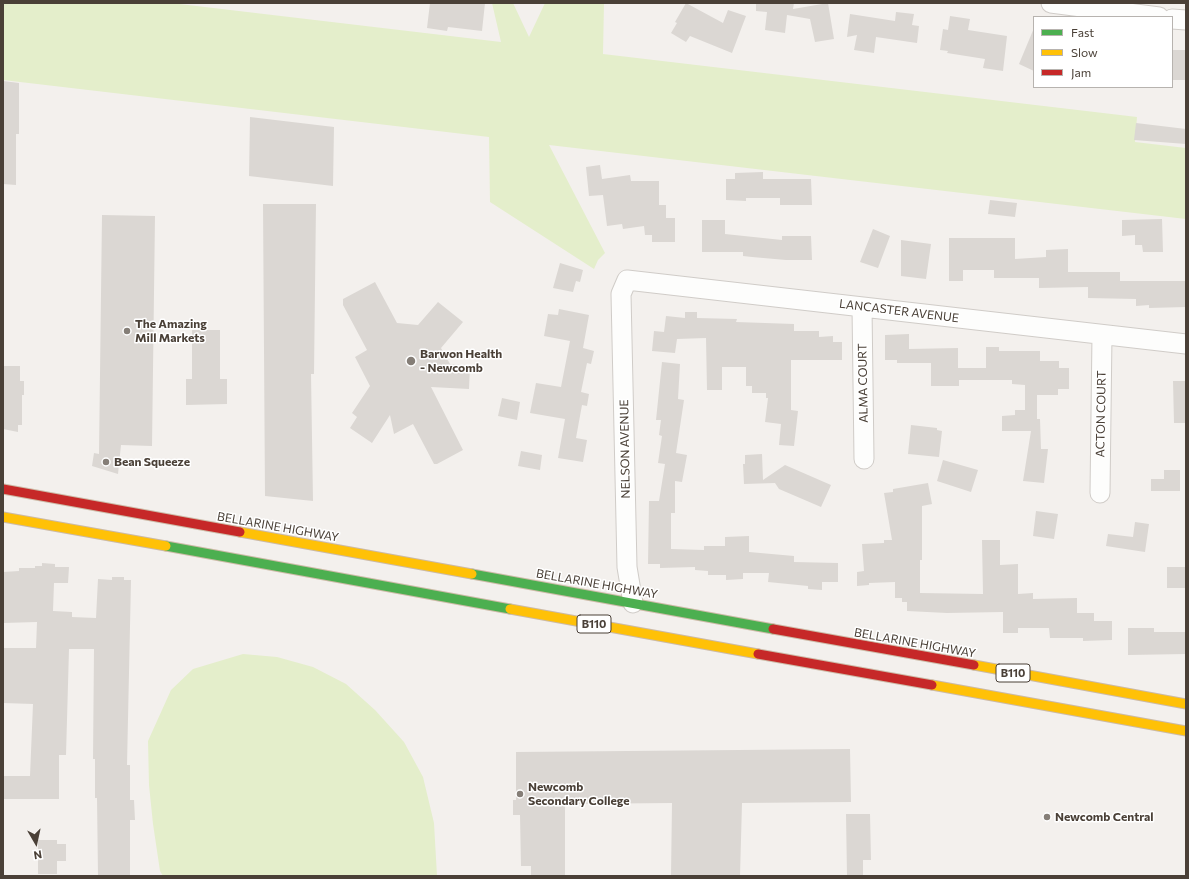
<!DOCTYPE html>
<style>
body{margin:0}
#map{position:relative;width:1189px;height:879px;overflow:hidden;background:#f3f0ed;font-family:Commissioner,sans-serif}
canvas{display:block}
.frame{position:absolute;inset:0;border:4px solid #4a4037;pointer-events:none}
.legend{position:absolute;left:1033px;top:16px;width:140px;height:72px;box-sizing:border-box;background:#fff;border:1px solid #b7b3af;margin:0;padding:5px 7px;list-style:none;font-size:12px;color:#4a4037}
.legend li{display:flex;align-items:center;gap:8px;height:20px}
.legend b{width:20px;border:1px solid #b7b3af}
.north{position:absolute;left:16px;top:823px;width:40px;height:40px;-webkit-text-stroke:3px #fff;paint-order:stroke;rotate:171deg;font-size:11px;font-weight:700;line-height:16px;text-align:center;color:#4a4037}
.north::after{content:'';display:block;margin:auto;width:14px;height:18px;background:#4a4037;clip-path:polygon(50% 0,100% 100%,50% 72%,0 100%)}
</style>
<div id="map">
<canvas width="1189" height="879"></canvas>
<div class="frame"></div>
<ul class="legend">
<li><b style="height:5px;background:#4caf50"></b>Fast</li>
<li><b style="height:5px;background:#ffc107"></b>Slow</li>
<li><b style="height:5px;background:#c62828"></b>Jam</li>
</ul>
<div class="north">N</div>
</div>
<script>
const ctx = document.querySelector('canvas').getContext('2d');
ctx.lineJoin = 'round';
function fill(path, color) {
  ctx.fillStyle = color;
  ctx.fill(path, 'evenodd');
}
function toPath(rows) {
  const path = new Path2D();
  for (const r of rows) {
    path.moveTo(r[0], r[1]);
    for (let i = 2; i < r.length; i += 2) path.lineTo(r[i], r[i + 1]);
  }
  return path;
}
function trace(path, color, width, dash) {
  ctx.strokeStyle = color;
  ctx.lineWidth = width;
  ctx.lineCap = dash ? 'butt' : 'round';
  ctx.setLineDash(dash || []);
  ctx.stroke(path);
}
function write(font, color, halo, rows, align = 'center') {
  ctx.font = font + ' Commissioner,sans-serif';
  ctx.lineWidth = 3;
  ctx.setLineDash([]);
  ctx.textBaseline = 'middle';
  ctx.strokeStyle = halo;
  ctx.fillStyle = color;
  for (const [text, x, y, turn = 0] of rows) {
    ctx.save();
    ctx.translate(x, y);
    ctx.rotate((+turn || 0) * Math.PI / 180);
    ctx.textAlign = isNaN(turn) ? turn : align;
    if (halo) ctx.strokeText(text, 0, 0);
    ctx.fillText(text, 0, 0);
    ctx.restore();
  }
}
const green = toPath([
 [3,3,171,3,501,42,492,3,513,3,529,37,545,3,604,3,603,54,1137,117,1135,142,1186,148,1186,219,549,145,605,253,598,260,594,269,490,202,489,137,3,80],
 [243,654,277,657,313,667,346,684,375,710,404,742,423,777,434,823,437,876,163,876,160,871,153,824,149,785,148,741,171,690,193,669]
]);
const building = toPath([
 [430,3,485,3,482,31,448,27,447,31,427,28],
 [686,3,723,23,728,10,746,16,732,53,690,36,686,42,671,33,677,23,675,22],
 [756,3,794,3,793,9,828,3,834,39,815,42,810,19,787,15,785,33,765,30,767,12,756,11],
 [896,12,914,14,912,25,919,26,917,43,876,37,874,53,854,50,857,35,847,37,850,14,895,21],
 [950,16,970,19,968,30,1007,36,1003,71,983,68,985,59,947,53,948,51,940,50,943,29,948,30],
 [1034,28,1034,71,1019,64],
 [1172,50,1186,50,1186,80,1172,80],
 [3,81,19,83,19,134,16,134,16,185,3,184],
 [250,117,334,127,333,186,249,176],
 [1136,123,1186,129,1186,144,1134,140],
 [600,165,602,179,630,175,631,181,659,181,659,205,666,205,666,218,675,218,675,242,652,242,652,235,645,235,644,226,623,229,622,224,607,226,603,195,589,196,586,167],
 [763,172,763,179,811,179,812,205,780,205,780,198,746,198,746,201,726,200,726,179,735,179,735,173],
 [990,200,1017,203,1015,217,988,214],
 [263,204,316,204,314,374,311,374,313,501,265,496],
 [102,215,155,216,152,446,121,445,118,474,92,466,94,453,99,454],
 [1162,219,1163,252,1143,252,1142,245,1135,245,1135,235,1122,236,1122,220],
 [702,220,725,220,725,234,782,240,782,236,811,236,812,260,786,260,752,257,743,256,743,252,702,252],
 [873,229,890,236,878,268,860,262],
 [949,238,1015,238,1015,259,1046,257,1046,250,1068,249,1068,272,1120,272,1120,281,1186,281,1186,307,1149,308,1149,305,1136,306,1136,299,1088,298,1088,287,1039,288,1039,278,994,278,994,270,963,270,963,281,949,281],
 [901,240,931,244,926,279,901,276],
 [560,263,583,270,580,282,576,281,573,292,553,288],
 [375,282,397,323,418,325,438,302,463,322,441,348,450,364,470,366,469,389,431,387,463,450,437,464,434,464,413,424,394,434,390,415,372,443,350,428,357,417,352,413,370,386,355,357,367,350,343,305,343,299],
 [559,309,589,315,583,348,594,351,591,364,587,363,581,392,589,394,587,406,582,405,576,438,587,440,583,462,558,458,565,419,530,413,536,383,561,387,570,341,544,336,548,314,558,315],
 [685,312,697,312,697,318,737,319,736,322,794,324,794,331,819,331,819,337,833,336,833,342,842,342,842,360,791,360,791,410,798,411,794,446,779,445,781,424,765,422,768,398,766,398,766,393,752,393,752,386,746,386,746,367,722,367,722,390,707,390,706,338,677,339,675,353,652,351,654,331,664,332,666,316,685,318],
 [192,330,220,330,220,379,227,379,227,404,186,405,186,379,192,379],
 [909,334,909,349,958,348,958,368,986,368,986,347,999,347,999,351,1040,351,1040,361,1059,361,1059,368,1069,368,1069,389,1058,389,1058,395,1037,395,1037,419,1040,419,1041,449,1048,449,1044,483,1023,481,1031,431,1002,431,1002,416,1015,415,1015,410,1025,410,1025,385,1012,384,1012,380,959,380,959,386,931,386,931,363,897,363,897,360,885,360,885,335],
 [662,362,680,364,678,399,684,400,676,453,687,455,682,482,675,481,675,513,671,513,671,549,704,550,704,546,725,546,725,537,749,536,749,552,794,556,794,562,838,563,838,582,822,582,822,590,808,589,808,586,768,582,769,573,743,573,743,579,726,580,726,575,708,575,708,571,695,570,695,567,660,568,660,564,648,564,649,501,659,501,665,464,658,463,662,436,659,435,661,420,656,420],
 [3,366,20,366,20,381,24,381,24,395,22,395,22,425,18,425,18,432,3,429],
 [1173,381,1186,381,1186,423,1174,423],
 [502,398,520,402,517,420,498,416],
 [911,425,937,428,937,430,942,431,939,457,908,454],
 [521,451,542,455,540,470,518,466],
 [762,454,763,480,785,465,831,485,821,507,779,489,775,483,744,484,743,464,745,464,745,455],
 [943,460,978,470,971,492,937,481],
 [1164,470,1180,470,1180,491,1151,491,1151,479,1164,479],
 [928,483,932,504,922,506,922,560,920,560,920,593,983,594,982,540,1000,540,1000,565,1018,564,1018,594,1033,593,1033,599,1077,598,1077,613,1094,613,1094,621,1112,621,1112,640,1083,641,1083,638,1050,638,1049,628,1018,628,1018,633,1003,633,1003,612,947,613,907,611,907,602,902,602,902,598,895,598,895,582,869,583,869,585,857,586,857,572,864,571,862,544,884,543,884,540,892,540,884,493,893,492,893,489],
 [1036,511,1058,514,1054,539,1033,536],
 [1135,522,1149,524,1145,552,1106,546,1108,534,1133,537],
 [42,563,55,564,55,567,69,567,68,583,54,583,53,611,72,612,72,617,96,618,98,579,112,580,112,577,124,577,124,580,131,580,127,765,130,765,130,800,134,800,135,820,130,820,130,876,98,876,97,798,95,798,95,759,93,759,94,649,69,649,66,755,59,755,59,799,3,799,3,776,30,776,33,704,3,703,3,648,36,648,37,622,3,623,3,572,19,571,19,568,35,568,35,566,42,566],
 [1167,567,1186,567,1186,588,1167,588],
 [1128,628,1154,628,1154,632,1186,632,1186,654,1128,655],
 [850,749,851,802,742,803,740,876,671,876,672,803,565,804,565,876,531,876,531,866,521,866,520,815,513,815,513,800,516,800,516,752],
 [846,814,870,814,871,860,863,860,863,876,847,876],
 [38,840,57,840,57,844,66,844,66,861,57,861,57,874,38,874]
]);
const street = toPath([
 [1051,3,1159,17],
 [1172,19,1186,20],
 [862,307,864,459],
 [1100,493,1102,335],
 [633,603,627,567,621,294,627,280,1186,344]
]);
const fast = toPath([
 [166,546,510,609],
 [472,574,773,629]
]);
const slow = toPath([
 [3,517,166,546],
 [240,532,472,574],
 [510,609,758,654],
 [974,665,1186,704],
 [932,685,1186,731]
]);
const jam = toPath([
 [3,489,240,532],
 [773,629,974,665],
 [758,654,932,685]
]);
const markers = [
 [127,331,4,"#857e77"],
 [411,361,5,"#857e77"],
 [106,462,4,"#857e77"],
 [520,794,4,"#857e77"],
 [1047,817,4,"#857e77"]
];
const shields = [
 [594,624,34],
 [1013,673,34]
];
const shieldNames = [
 ["B110",594,624],
 ["B110",1013,673]
];
const streetNames = [
 ["LANCASTER AVENUE",899,311,7],
 ["ALMA COURT",863,383,-91],
 ["ACTON COURT",1101,414,-89],
 ["NELSON AVENUE",625,449,-91],
 ["BELLARINE HIGHWAY",278,527,10],
 ["BELLARINE HIGHWAY",597,584,10],
 ["BELLARINE HIGHWAY",915,643,10]
];
const poiNames = [
 ["The Amazing",135,324],
 ["Mill Markets",135,338],
 ["Barwon Health",420,354],
 ["- Newcomb",420,368],
 ["Bean Squeeze",114,462],
 ["Newcomb",528,787],
 ["Secondary College",528,801],
 ["Newcomb Central",1055,817]
];
fill(green, '#e4eecb');
fill(building, '#dbd7d3');
trace(street, '#d0ccc8', 21);
trace(fast, '#ccbaa6', 11);
trace(slow, '#ccbaa6', 11);
trace(jam, '#ccbaa6', 11);
trace(street, '#fdfdfc', 19);
trace(fast, '#4caf50', 9);
trace(slow, '#ffc107', 9);
trace(jam, '#c62828', 9);
for (const [x, y, r, color] of markers) {
  const dot = new Path2D();
  dot.arc(x, y, r, 0, 2 * Math.PI);
  ctx.fillStyle = color;
  ctx.fill(dot);
  trace(dot, '#fff', 1.5);
}
for (const [x, y, w] of shields) {
  const box = new Path2D();
  box.roundRect(x - w / 2, y - 9, w, 18, 3);
  ctx.fillStyle = '#fff';
  ctx.fill(box);
  trace(box, '#4a4037', 1);
}
write('bold 11px', '#4a4037', null, shieldNames);
write('12px', '#4a4037', '#fff', streetNames);
write('bold 12px', '#4a4037', '#fff', poiNames, 'left');
</script>
